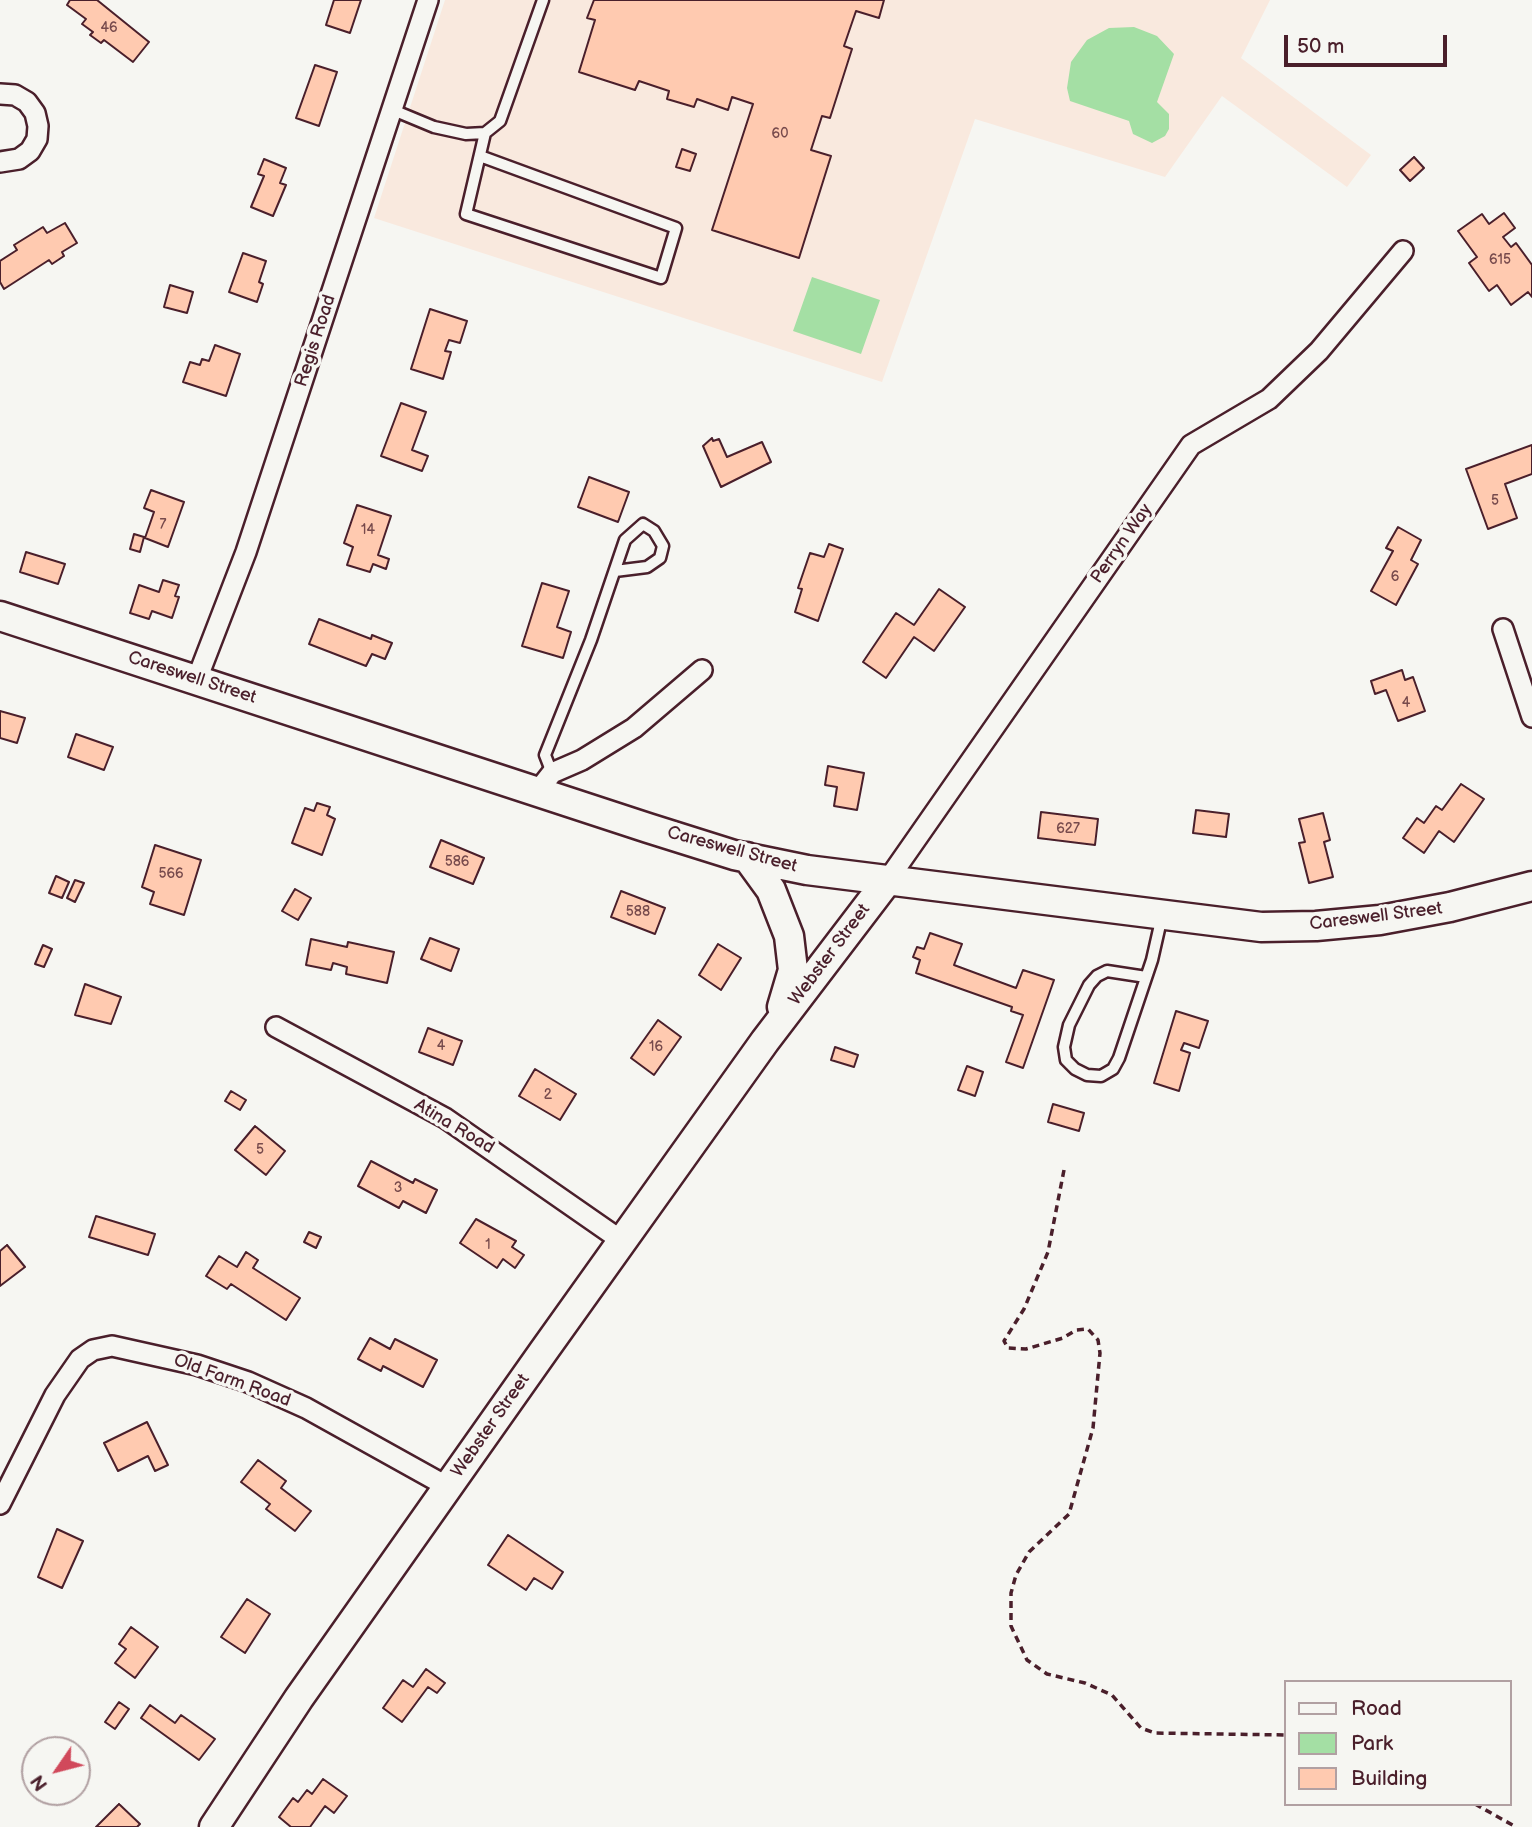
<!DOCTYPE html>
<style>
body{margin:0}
#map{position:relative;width:1532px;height:1827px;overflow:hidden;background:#f6f6f2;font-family:"Balsamiq Sans",sans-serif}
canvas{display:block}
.legend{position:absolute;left:1284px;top:1680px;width:228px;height:126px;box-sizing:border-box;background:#f6f6f2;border:2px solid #b1a0a2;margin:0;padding:9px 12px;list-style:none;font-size:21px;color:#4a1f2b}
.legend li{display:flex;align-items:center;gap:14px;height:35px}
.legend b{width:35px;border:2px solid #b1a0a2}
.north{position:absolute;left:21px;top:1736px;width:70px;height:70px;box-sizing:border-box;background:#f6f6f2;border:2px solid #b1a0a2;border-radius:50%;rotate:235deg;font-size:19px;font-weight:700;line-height:28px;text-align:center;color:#4a1f2b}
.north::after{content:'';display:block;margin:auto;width:24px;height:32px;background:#d1495b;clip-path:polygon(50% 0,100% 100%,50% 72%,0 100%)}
.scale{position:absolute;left:1284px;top:35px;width:163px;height:32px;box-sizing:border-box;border:4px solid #4a1f2b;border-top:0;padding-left:9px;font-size:21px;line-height:24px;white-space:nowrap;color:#4a1f2b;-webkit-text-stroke:5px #f6f6f2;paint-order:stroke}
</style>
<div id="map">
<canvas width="1532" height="1827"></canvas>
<ul class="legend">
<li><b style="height:9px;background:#f6f6f2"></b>Road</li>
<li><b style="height:19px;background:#a4dfa4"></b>Park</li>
<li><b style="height:19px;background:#ffcab0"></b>Building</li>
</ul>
<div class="north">N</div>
<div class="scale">50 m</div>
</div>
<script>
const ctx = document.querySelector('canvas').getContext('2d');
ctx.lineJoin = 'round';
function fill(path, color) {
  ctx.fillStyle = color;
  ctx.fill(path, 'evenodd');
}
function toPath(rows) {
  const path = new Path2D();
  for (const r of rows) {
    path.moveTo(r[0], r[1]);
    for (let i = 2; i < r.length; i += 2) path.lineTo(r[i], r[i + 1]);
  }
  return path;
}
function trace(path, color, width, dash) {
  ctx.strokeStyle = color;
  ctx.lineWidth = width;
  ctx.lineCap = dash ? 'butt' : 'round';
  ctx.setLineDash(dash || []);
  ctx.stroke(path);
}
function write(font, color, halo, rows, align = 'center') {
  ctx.font = font + ' "Balsamiq Sans",sans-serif';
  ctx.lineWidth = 7;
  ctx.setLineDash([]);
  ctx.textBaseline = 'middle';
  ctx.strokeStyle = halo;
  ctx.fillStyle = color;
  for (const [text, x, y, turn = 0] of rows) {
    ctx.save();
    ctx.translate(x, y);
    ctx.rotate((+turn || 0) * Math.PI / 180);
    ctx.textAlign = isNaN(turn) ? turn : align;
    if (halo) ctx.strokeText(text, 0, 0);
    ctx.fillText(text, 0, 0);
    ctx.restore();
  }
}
const built = toPath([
 [445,0,1270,0,1241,58,1371,155,1347,187,1222,96,1165,177,975,119,882,382,374,218]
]);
const green = toPath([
 [1134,27,1157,36,1174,54,1157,102,1169,114,1169,129,1165,136,1152,143,1133,134,1129,121,1070,101,1067,88,1071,62,1087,40,1109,28],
 [812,277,880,300,861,354,793,331]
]);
const building = toPath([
 [70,0,97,0,149,42,133,62,104,40,101,43,90,35,93,32,82,24,86,19,67,5,70,0],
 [334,0,361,0,350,33,326,25,334,0],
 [594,0,884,0,879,18,856,11,844,46,852,49,830,118,822,116,811,150,831,156,799,258,712,230,753,104,732,97,728,110,697,99,694,107,667,99,669,91,639,81,635,90,579,72,595,20,587,18,594,0],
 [315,65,337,72,319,126,296,118,315,65],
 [682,149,696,154,690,171,676,167,682,149],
 [1414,157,1424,168,1410,181,1400,170,1414,157],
 [264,159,286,168,280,183,286,185,273,216,251,207,264,176,258,174,264,159],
 [1504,213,1515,228,1503,237,1511,247,1516,243,1532,265,1532,297,1528,292,1511,305,1497,285,1489,291,1469,263,1477,257,1458,231,1482,214,1489,224,1504,213],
 [65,223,77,243,62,252,64,256,52,264,49,260,4,289,0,282,0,261,17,250,14,245,43,227,47,233,65,223],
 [243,253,266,261,259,282,263,284,257,302,229,292,243,253],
 [170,285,193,292,187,313,164,307,170,285],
 [430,309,467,321,460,343,449,340,445,351,451,352,443,379,411,369,430,309],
 [215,345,240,354,226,396,183,382,190,362,200,365,202,359,209,361,215,345],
 [401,403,426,412,412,450,428,456,422,471,381,456,401,403],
 [712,438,713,441,719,439,727,457,762,442,771,462,721,487,703,446,712,438],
 [1532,445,1532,474,1505,484,1517,518,1488,529,1466,469,1532,445],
 [589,477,629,492,618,522,578,507,589,477],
 [151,490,184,502,168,547,145,538,154,512,144,508,151,490],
 [357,505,391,516,378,555,389,559,386,569,373,564,370,572,347,565,353,547,344,543,357,505],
 [1398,527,1421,540,1411,560,1418,564,1396,605,1371,591,1393,551,1386,548,1398,527],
 [134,534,144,537,140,552,130,549,134,534],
 [829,544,843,549,818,621,795,612,802,589,798,588,810,553,824,557,829,544],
 [26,552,65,564,58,584,20,572,26,552],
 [163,580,179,585,175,596,179,597,172,618,152,611,149,619,130,613,139,585,159,592,163,580],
 [542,583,569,591,557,627,571,632,563,658,522,646,542,583],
 [939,589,965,607,934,651,914,637,886,678,863,662,896,613,914,625,939,589],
 [319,619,371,639,372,635,392,643,385,659,372,654,366,666,309,644,319,619],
 [1402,670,1405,680,1413,677,1425,711,1398,721,1386,690,1375,694,1371,681,1402,670],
 [0,711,25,718,17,743,0,738,0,711],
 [76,734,113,747,104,770,68,757,76,734],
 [828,766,864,773,857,810,834,806,837,787,825,785,828,766],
 [1461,784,1484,799,1454,842,1439,831,1424,853,1403,838,1417,818,1424,823,1436,806,1442,810,1461,784],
 [317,803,330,807,327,815,335,819,322,855,292,843,305,808,314,811,317,803],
 [1196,810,1229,814,1226,837,1193,833,1196,810],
 [1041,812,1098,819,1095,845,1038,838,1041,812],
 [1323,813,1330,840,1324,842,1333,877,1309,883,1299,843,1305,842,1299,819,1323,813],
 [441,840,484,858,473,884,430,867,441,840],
 [155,845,201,860,184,915,150,904,154,892,142,887,155,845],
 [56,876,69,882,62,898,49,893,56,876],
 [75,880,84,883,75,902,67,898,75,880],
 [295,889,311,898,298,920,282,911,295,889],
 [621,891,665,908,655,934,611,917,621,891],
 [930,933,962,944,954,965,1016,988,1023,970,1054,980,1023,1068,1006,1062,1023,1015,1011,1011,1012,1007,916,973,920,960,913,957,917,947,924,949,930,933],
 [430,938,459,949,451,971,421,959,430,938],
 [311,939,347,947,348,942,394,952,387,983,346,974,347,967,333,963,331,970,306,965,311,939],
 [718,944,741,958,721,990,699,975,718,944],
 [43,945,52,949,44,967,35,964,43,945],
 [85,984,121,997,111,1024,75,1015,85,984],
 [1176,1011,1208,1021,1199,1048,1184,1043,1181,1050,1190,1053,1179,1091,1154,1083,1176,1011],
 [658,1020,681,1037,654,1075,631,1058,658,1020],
 [428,1028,462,1041,453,1065,419,1052,428,1028],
 [835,1047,858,1055,854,1067,831,1060,835,1047],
 [967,1066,983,1072,975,1096,958,1090,967,1066],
 [535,1069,576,1094,560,1120,519,1096,535,1069],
 [231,1091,246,1100,240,1110,225,1101,231,1091],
 [1053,1104,1084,1113,1079,1131,1048,1122,1053,1104],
 [255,1126,285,1151,266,1175,235,1150,255,1126],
 [371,1161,413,1183,415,1179,437,1190,426,1213,403,1201,399,1208,358,1186,371,1161],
 [96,1216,155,1234,148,1255,89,1237,96,1216],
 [476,1219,516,1241,512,1247,524,1255,515,1268,503,1259,497,1268,460,1243,476,1219],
 [309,1232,321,1237,316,1248,304,1242,309,1232],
 [7,1245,25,1267,0,1286,0,1251,7,1245],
 [246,1252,258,1260,253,1268,300,1298,286,1320,231,1284,227,1289,206,1276,219,1256,237,1267,246,1252],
 [370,1338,390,1349,395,1339,437,1360,423,1387,383,1366,381,1371,358,1359,370,1338],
 [147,1422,168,1465,155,1471,148,1456,118,1471,104,1443,147,1422],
 [258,1460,286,1481,281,1488,311,1511,295,1531,266,1509,270,1504,241,1482,258,1460],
 [57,1529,83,1541,62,1588,38,1577,57,1529],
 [508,1535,563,1572,552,1589,534,1578,526,1590,488,1565,508,1535],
 [247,1599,270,1614,245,1653,221,1637,247,1599],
 [131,1627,158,1647,135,1678,115,1663,126,1649,119,1644,131,1627],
 [426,1669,445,1683,437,1693,428,1687,402,1722,383,1708,403,1680,413,1687,426,1669],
 [119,1702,129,1709,115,1729,105,1722,119,1702],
 [150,1705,175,1723,181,1715,215,1739,199,1760,141,1718,150,1705],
 [323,1779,347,1796,334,1813,325,1806,310,1827,291,1827,279,1817,293,1798,298,1802,307,1790,312,1794,323,1779],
 [119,1804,140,1824,137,1827,96,1827,119,1804]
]);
const path = toPath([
 [1064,1170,1048,1252,1024,1309,1004,1341,1008,1348,1026,1349,1063,1338,1076,1330,1088,1329,1098,1340,1100,1353,1093,1428,1069,1514,1029,1552,1016,1575,1011,1593,1011,1626,1027,1660,1047,1674,1085,1683,1112,1695,1141,1728,1155,1733,1285,1735],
 [1475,1804,1516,1827]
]);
const lane = toPath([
 [393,110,434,127,466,134,485,133,500,121,543,0],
 [480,156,676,228,661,278,466,214,485,133],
 [552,773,545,755,591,640,625,540,643,524,654,531,663,546,660,558,647,567,615,571],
 [1146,977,1107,971,1097,976,1089,985,1069,1025,1064,1047,1066,1060,1075,1069,1087,1075,1101,1076,1113,1069,1119,1058,1152,960,1162,916]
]);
const street = toPath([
 [0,94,15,95,27,102,35,113,38,126,37,139,30,151,19,159,0,162],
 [1503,629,1532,717],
 [197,679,246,552,428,0],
 [537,792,552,773,582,760,634,728,702,670],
 [887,881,1191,445,1269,399,1319,351,1403,251],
 [276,1027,445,1118,622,1241],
 [0,1504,55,1395,80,1359,93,1350,112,1346,197,1365,248,1382,306,1408,448,1487]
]);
const secondary = toPath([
 [0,616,648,828,734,855,807,870,1261,927,1316,926,1380,920,1450,907,1532,886],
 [747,857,771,890,789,936,793,970,782,1007],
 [214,1827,299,1698,543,1352,765,1041,887,881]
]);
const numberNames = [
 ["46",109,28],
 ["60",780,134],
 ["615",1500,260],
 ["5",1495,501],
 ["7",163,525],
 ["14",368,530],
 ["6",1395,577],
 ["4",1406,703],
 ["627",1068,829],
 ["586",457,862],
 ["566",171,874],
 ["588",638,912],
 ["4",441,1046],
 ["16",656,1047],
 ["2",548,1095],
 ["5",260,1150],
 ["3",398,1188],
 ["1",488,1245]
];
const streetNames = [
 ["Regis Road",316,341,-72],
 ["Perryn Way",1122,544,-55],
 ["Careswell Street",192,678,18],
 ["Careswell Street",732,850,15],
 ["Careswell Street",1376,917,-7],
 ["Webster Street",830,955,-53],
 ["Atina Road",454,1127,31],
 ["Old Farm Road",232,1381,20],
 ["Webster Street",491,1426,-55]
];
fill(built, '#f9e9de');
fill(green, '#a4dfa4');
fill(building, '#ffcab0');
trace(building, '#4a1f2b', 2);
trace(lane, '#4a1f2b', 15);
trace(street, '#4a1f2b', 24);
trace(secondary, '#4a1f2b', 33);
trace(path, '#4a1f2b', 3.5, [7, 5]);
trace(lane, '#f6f6f2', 10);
trace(street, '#f6f6f2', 19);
trace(secondary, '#f6f6f2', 28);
write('14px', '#774a4c', null, numberNames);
write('18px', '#4a1f2b', '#f6f6f2', streetNames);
</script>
